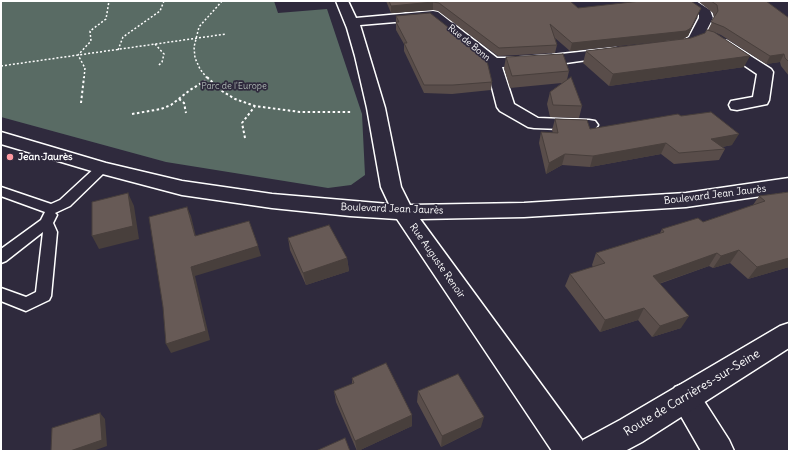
<!DOCTYPE html>
<meta charset="utf-8">
<style>
body{margin:0}
#map{position:relative;width:790px;height:452px;overflow:hidden;background:#2f2a3d;font-family:Delius,sans-serif}
canvas{display:block}
.frame{position:absolute;inset:0;border:2px solid #fff;pointer-events:none}
</style>
<div id="map">
<canvas width="790" height="452"></canvas>
<div class="frame"></div>
</div>
<script>
const ctx = document.querySelector('canvas').getContext('2d');
ctx.lineJoin = 'round';
function fill(path, color) {
  ctx.fillStyle = color;
  ctx.fill(path, 'evenodd');
}
function toPath(rows) {
  const path = new Path2D();
  for (const r of rows) {
    path.moveTo(r[0], r[1]);
    for (let i = 2; i < r.length; i += 2) path.lineTo(r[i], r[i + 1]);
  }
  return path;
}
function trace(path, color, width, dash) {
  ctx.strokeStyle = color;
  ctx.lineWidth = width;
  ctx.lineCap = dash ? 'butt' : 'round';
  ctx.setLineDash(dash || []);
  ctx.stroke(path);
}
function write(font, color, halo, rows, align = 'center') {
  ctx.font = font + ' Delius,sans-serif';
  ctx.lineWidth = 3.5;
  ctx.setLineDash([]);
  ctx.textBaseline = 'middle';
  ctx.strokeStyle = halo;
  ctx.fillStyle = color;
  for (const [text, x, y, turn = 0] of rows) {
    ctx.save();
    ctx.translate(x, y);
    ctx.rotate((+turn || 0) * Math.PI / 180);
    ctx.textAlign = isNaN(turn) ? turn : align;
    if (halo) ctx.strokeText(text, 0, 0);
    ctx.fillText(text, 0, 0);
    ctx.restore();
  }
}
const green = toPath([
 [1,1,274,1,278,13,327,9,362,114,365,175,351,185,328,188,166,162,1,117]
]);
const pathFar1 = toPath([
 [155,44,164,54,162,62,158,66],
 [118,50,123,37,160,11,164,1],
 [1,66,226,34],
 [84,78,85,68,78,55,91,41,90,31,106,19,109,1],
 [207,78,200,69,195,58,194,47,199,27,222,1]
]);
const path = toPath([
 [207,77,222,91,235,99,255,106,300,112,352,112],
 [179,99,184,103,186,113],
 [81,103,84,77],
 [132,114,161,109,171,105,190,90,208,79],
 [245,138,242,123,255,106]
]);
const lane = toPath([
 [102,164,106,165,108,168,106,171,70,206,55,213,57,215,53,223,57,232,51,296,49,300,26,311,1,301,1,288,26,297,36,292,43,232,6,261,1,263,1,249,41,220,45,212,1,196,1,187,51,204,60,200,98,165,102,164]
]);
const street = toPath([
 [336,1,348,1,356,18,433,11,438,12,497,58,512,58,552,55,615,48,620,49,622,52,620,55,615,56,552,65,502,67,514,104,538,118,589,120,595,121,598,125,595,129,589,130,534,128,528,127,500,111,497,107,486,64,430,19,360,25,385,108,401,187,410,205,524,203,686,193,789,178,789,192,686,207,524,217,420,219,582,440,587,451,552,451,397,219,350,216,272,208,182,195,95,172,1,144,1,132,106,163,182,181,272,194,389,204,381,187,367,108,355,56,347,28,336,1],
 [681,1,696,1,710,10,713,18,700,43,686,48,671,49,666,48,664,45,666,42,683,40,689,37,699,18,699,15,681,1],
 [722,40,727,41,771,69,773,72,769,100,767,104,737,110,731,109,729,105,731,101,753,97,757,74,717,47,715,44,717,41,722,40],
 [685,383,695,387,729,440,734,451,701,451,670,397,675,387,685,383]
]);
const secondary = toPath([
 [789,323,789,348,642,442,625,451,578,451,583,440,620,420,780,326,789,323]
]);
const wall = toPath([
 [386,1,570,1,578,8,701,8,688,36,683,39,570,51,555,38,557,45,555,53,498,56,438,11,433,10,391,13],
 [698,1,766,1,789,18,789,76,781,66,780,62,766,64,721,35,714,32,744,67,609,86,583,63,586,51,691,38,705,33,708,30,714,18,713,13],
 [396,16,492,82,491,90,452,94,424,93,404,51,404,44,396,30],
 [506,57,569,71,567,80,582,106,579,118,550,117,547,104,550,92,562,83,510,88,504,68],
 [681,116,732,145,722,147,725,149,719,160,674,164,661,154,590,167,562,165,546,174,539,143,541,132,553,133,552,130,555,119,590,129],
 [789,192,789,267,748,279,730,263,713,268,709,266,659,284,681,328,652,337,638,320,600,332,565,286,570,274,593,267,592,265,596,253,660,233,662,229,703,222,753,205,759,196],
 [288,238,347,258,349,271,306,285,290,250],
 [352,378,412,415,412,426,358,451,357,451,336,402,334,391,352,384],
 [418,391,481,427,441,447,417,402]
]);
const shadedWall = toPath([
 [433,2,433,10,391,13,391,6],
 [701,8,688,36,683,39,570,51,572,43],
 [784,54,780,62,766,64,770,56],
 [750,56,744,67,609,86,613,74],
 [739,134,732,145,706,150,711,139],
 [666,143,661,154,590,167,593,156],
 [565,154,562,165,546,174,549,163],
 [128,193,134,206,139,239,99,249,92,236],
 [187,207,191,216,198,245,195,236],
 [258,246,261,256,195,276,210,340,171,353,166,344,191,267],
 [739,250,730,263,713,268,721,256],
 [717,253,709,266,646,288,653,276],
 [347,258,349,271,306,285,303,273],
 [789,258,789,267,748,279,757,267],
 [644,308,638,320,600,332,605,320],
 [689,316,681,328,652,337,660,326],
 [100,413,105,419,107,446,93,451,70,451],
 [412,415,412,426,358,451,357,451,355,441],
 [484,417,481,427,441,447,442,436]
]);
const building = toPath([
 [389,1,570,1,578,8,641,1,691,1,701,8,691,28,686,31,572,43,550,24,557,45,499,48,439,3,433,2,391,6,389,1],
 [711,1,766,1,789,18,789,62,785,58,784,54,770,56,724,27,711,22,718,11,717,5,711,1],
 [430,13,486,57,492,82,453,85,424,85,404,43,407,43,396,22,399,22,396,16,430,13],
 [707,30,714,32,750,56,613,74,586,51,691,38,705,33,707,30],
 [563,54,569,71,512,76,506,57,563,54],
 [571,77,582,106,553,105,550,92,571,77],
 [711,112,739,134,711,139,725,149,679,153,666,143,593,156,565,154,549,163,541,132,558,133,555,119,587,120,590,129,678,114,681,116,711,112],
 [789,192,789,258,757,267,739,250,721,256,717,253,653,276,689,316,660,326,644,308,605,320,570,274,605,263,596,253,664,232,662,229,698,218,703,222,765,201,759,196,789,192],
 [128,193,133,226,92,236,92,202,128,193],
 [187,207,195,236,249,221,258,246,191,267,206,331,166,344,163,307,149,217,187,207],
 [329,225,347,258,303,273,288,238,329,225],
 [386,363,412,415,355,441,334,391,354,383,352,378,386,363],
 [458,374,484,417,442,436,418,391,458,374],
 [100,413,102,440,70,451,51,451,52,428,100,413],
 [345,438,350,451,316,451,345,438]
]);
const markers = [
 [10,157,4,"#ff9aa2"]
];
const farStreetnames = [
 ["Rue de Bonn",469,43,39]
];
const farParknames = [
 ["Parc de l'Europe",234,86]
];
const poiNames = [
 ["Jean Jaurès",18,157]
];
const streetNames = [
 ["Boulevard Jean Jaurès",715,195,-7],
 ["Boulevard Jean Jaurès",392,209,2],
 ["Rue Auguste Renoir",437,261,55]
];
const nearStreetnames = [
 ["Route de Carrières-sur-Seine",692,393,-31]
];
fill(green, '#596b64');
trace(lane, '#fff', 3);
trace(street, '#fff', 3);
trace(secondary, '#fff', 3);
trace(pathFar1, '#fff', 1.5, [2, 2]);
trace(path, '#fff', 2, [2.5, 2.5]);
fill(lane, '#2f2a3d');
fill(street, '#2f2a3d');
fill(secondary, '#2f2a3d');
fill(wall, '#594d4a');
fill(shadedWall, '#483f3c');
fill(building, '#675a56');
trace(building, '#483f3c', 1);
for (const [x, y, r, color] of markers) {
  const dot = new Path2D();
  dot.arc(x, y, r, 0, 2 * Math.PI);
  ctx.fillStyle = color;
  ctx.fill(dot);
  trace(dot, '#2f2a3d', 1.5);
}
write('9px', '#fff', '#2f2a3d', farStreetnames);
write('9px', '#acb5b2', '#2f2a3d', farParknames);
write('bold 10px', '#fff', '#2f2a3d', poiNames, 'left');
write('10px', '#fff', '#2f2a3d', streetNames);
write('12px', '#fff', '#2f2a3d', nearStreetnames);
</script>
